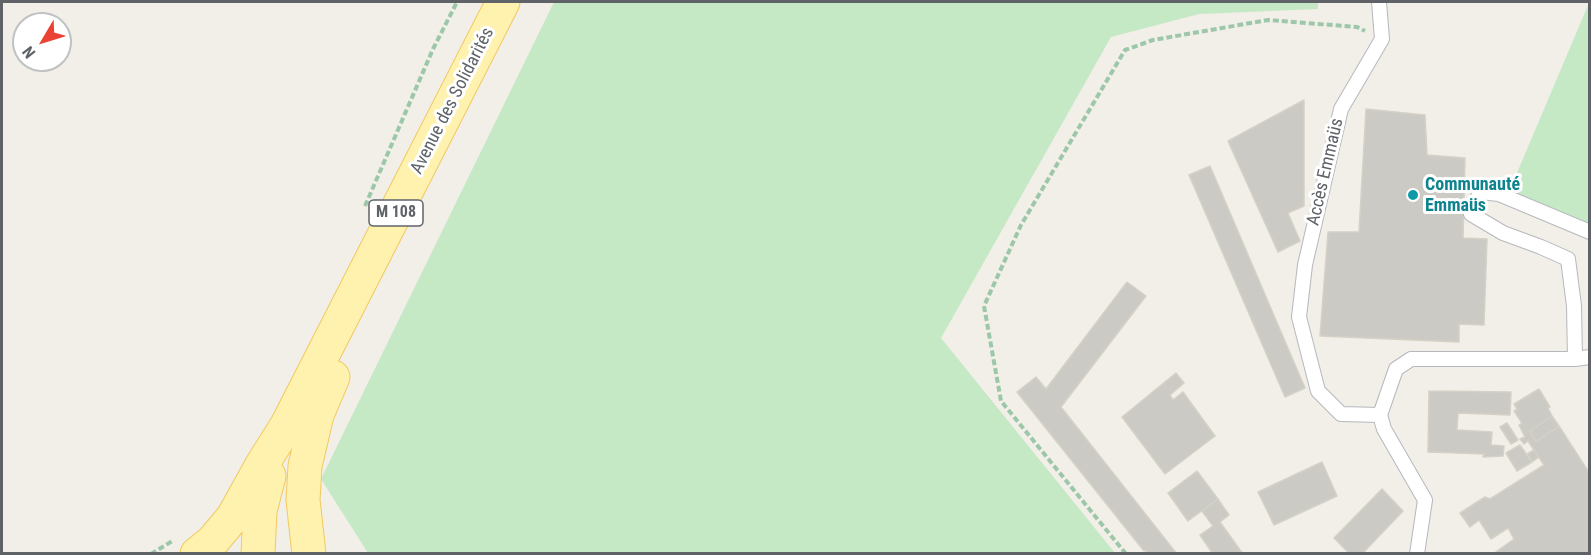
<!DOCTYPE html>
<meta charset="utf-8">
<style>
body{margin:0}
#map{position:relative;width:1591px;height:555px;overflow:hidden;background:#f1efe8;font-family:"Roboto Condensed",sans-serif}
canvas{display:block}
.frame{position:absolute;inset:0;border:3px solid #5f6368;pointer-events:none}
.north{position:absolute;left:12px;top:12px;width:60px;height:60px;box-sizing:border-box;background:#fff;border:2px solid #bfc1c3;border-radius:50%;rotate:232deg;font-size:16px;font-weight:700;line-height:24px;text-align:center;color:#5f6368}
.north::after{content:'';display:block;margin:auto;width:21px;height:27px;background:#ea4335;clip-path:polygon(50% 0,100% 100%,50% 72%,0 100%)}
</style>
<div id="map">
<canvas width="1591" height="555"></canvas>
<div class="frame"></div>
<div class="north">N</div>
</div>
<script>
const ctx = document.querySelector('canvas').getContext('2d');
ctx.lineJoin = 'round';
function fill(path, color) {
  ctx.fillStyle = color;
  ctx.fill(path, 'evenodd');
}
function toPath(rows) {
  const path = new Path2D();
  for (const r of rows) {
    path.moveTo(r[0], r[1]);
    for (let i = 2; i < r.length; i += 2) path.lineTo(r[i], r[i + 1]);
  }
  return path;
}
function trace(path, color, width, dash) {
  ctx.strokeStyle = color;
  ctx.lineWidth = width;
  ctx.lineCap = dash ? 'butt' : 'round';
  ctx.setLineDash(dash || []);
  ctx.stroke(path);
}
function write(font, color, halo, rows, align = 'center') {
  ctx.font = font + ' "Roboto Condensed",sans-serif';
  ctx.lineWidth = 6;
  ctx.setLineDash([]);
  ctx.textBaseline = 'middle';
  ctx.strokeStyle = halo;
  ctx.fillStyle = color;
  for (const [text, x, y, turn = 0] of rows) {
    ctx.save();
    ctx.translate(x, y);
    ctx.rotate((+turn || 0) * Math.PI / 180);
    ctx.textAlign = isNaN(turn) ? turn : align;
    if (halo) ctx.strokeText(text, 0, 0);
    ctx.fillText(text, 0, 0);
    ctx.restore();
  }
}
const green = toPath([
 [554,2,1318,2,1318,9,1199,14,1111,37,941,338,1115,553,368,553,321,479],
 [1589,3,1589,226,1518,198,1514,180]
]);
const building = toPath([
 [1304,100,1304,206,1288,213,1300,241,1278,252,1228,141,1304,100],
 [1366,109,1425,115,1427,155,1465,158,1463,238,1487,239,1484,325,1459,324,1459,342,1320,336,1328,232,1359,232,1366,109],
 [1210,166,1305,388,1285,397,1189,175,1210,166],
 [1127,282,1146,296,1061,407,1177,554,1148,554,1145,550,1144,551,1017,392,1036,377,1046,389,1127,282],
 [1176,373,1184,383,1170,395,1173,400,1183,392,1215,436,1165,474,1122,417,1176,373],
 [1539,389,1550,407,1548,408,1552,416,1530,431,1536,442,1559,426,1590,474,1590,554,1493,554,1514,539,1508,528,1491,539,1479,520,1470,527,1460,513,1485,497,1490,499,1544,465,1528,441,1524,444,1520,439,1525,437,1519,425,1522,423,1514,411,1517,409,1514,404,1539,389],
 [1429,391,1511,392,1510,415,1458,413,1457,430,1492,432,1491,445,1504,446,1503,456,1483,457,1484,454,1428,452,1429,391],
 [1552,416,1559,426,1536,442,1530,431,1552,416],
 [1507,423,1518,440,1511,444,1500,427,1507,423],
 [1520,445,1532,462,1517,471,1506,453,1520,445],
 [1534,450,1539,457,1532,462,1527,454,1534,450],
 [1322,462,1337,496,1274,525,1258,492,1322,462],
 [1197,471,1218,499,1188,521,1168,493,1197,471],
 [1382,489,1403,511,1362,554,1350,554,1334,538,1382,489],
 [1218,499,1229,515,1220,522,1243,554,1213,554,1200,535,1213,526,1202,511,1218,499]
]);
const path = toPath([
 [365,206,433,49,457,2],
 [151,554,174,540],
 [1126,554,1001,401,984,306,1021,225,1125,50,1153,40,1268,20,1357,27,1365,31]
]);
const lane = toPath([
 [1379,2,1382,39,1341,109,1305,265,1299,317,1318,391,1341,414,1380,415,1396,369,1411,359,1575,359,1590,357],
 [1575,359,1574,306,1568,259,1541,247,1503,233,1471,214,1480,192,1499,194,1590,232],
 [1380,415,1384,429,1425,500,1417,554]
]);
const primary = toPath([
 [197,554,212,542,233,517,263,463,287,425,503,2],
 [258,554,260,511,269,476],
 [309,554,303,500,305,466,317,415,333,377]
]);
const markers = [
 [1413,195,6,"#0f9aa8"]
];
const shields = [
 [396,213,54]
];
const shieldNames = [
 ["M 108",396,213]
];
const streetNames = [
 ["Avenue des Solidarités",453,101,-63],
 ["Accès Emmaüs",1326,172,-77]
];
const cultureNames = [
 ["Communauté",1425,185],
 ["Emmaüs",1425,206]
];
fill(green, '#c5e8c5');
fill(building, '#cccac5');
trace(building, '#d6d1c6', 1.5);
trace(lane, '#b5b8bc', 16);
trace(primary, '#f2c960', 35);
trace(path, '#9cc7a9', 4, [6, 3]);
trace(lane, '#fff', 14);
trace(primary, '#fff2af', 33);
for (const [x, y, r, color] of markers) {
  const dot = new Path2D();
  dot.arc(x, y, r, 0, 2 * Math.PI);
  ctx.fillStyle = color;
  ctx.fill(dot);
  trace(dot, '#fff', 2);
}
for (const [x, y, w] of shields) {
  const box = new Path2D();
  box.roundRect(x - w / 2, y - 13, w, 26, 4.5);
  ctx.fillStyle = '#fff';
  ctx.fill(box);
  trace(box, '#5f6368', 1.5);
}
write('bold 16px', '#5f6368', null, shieldNames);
write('18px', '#5f6368', '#fff', streetNames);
write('bold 18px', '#0d838f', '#fff', cultureNames, 'left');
</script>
